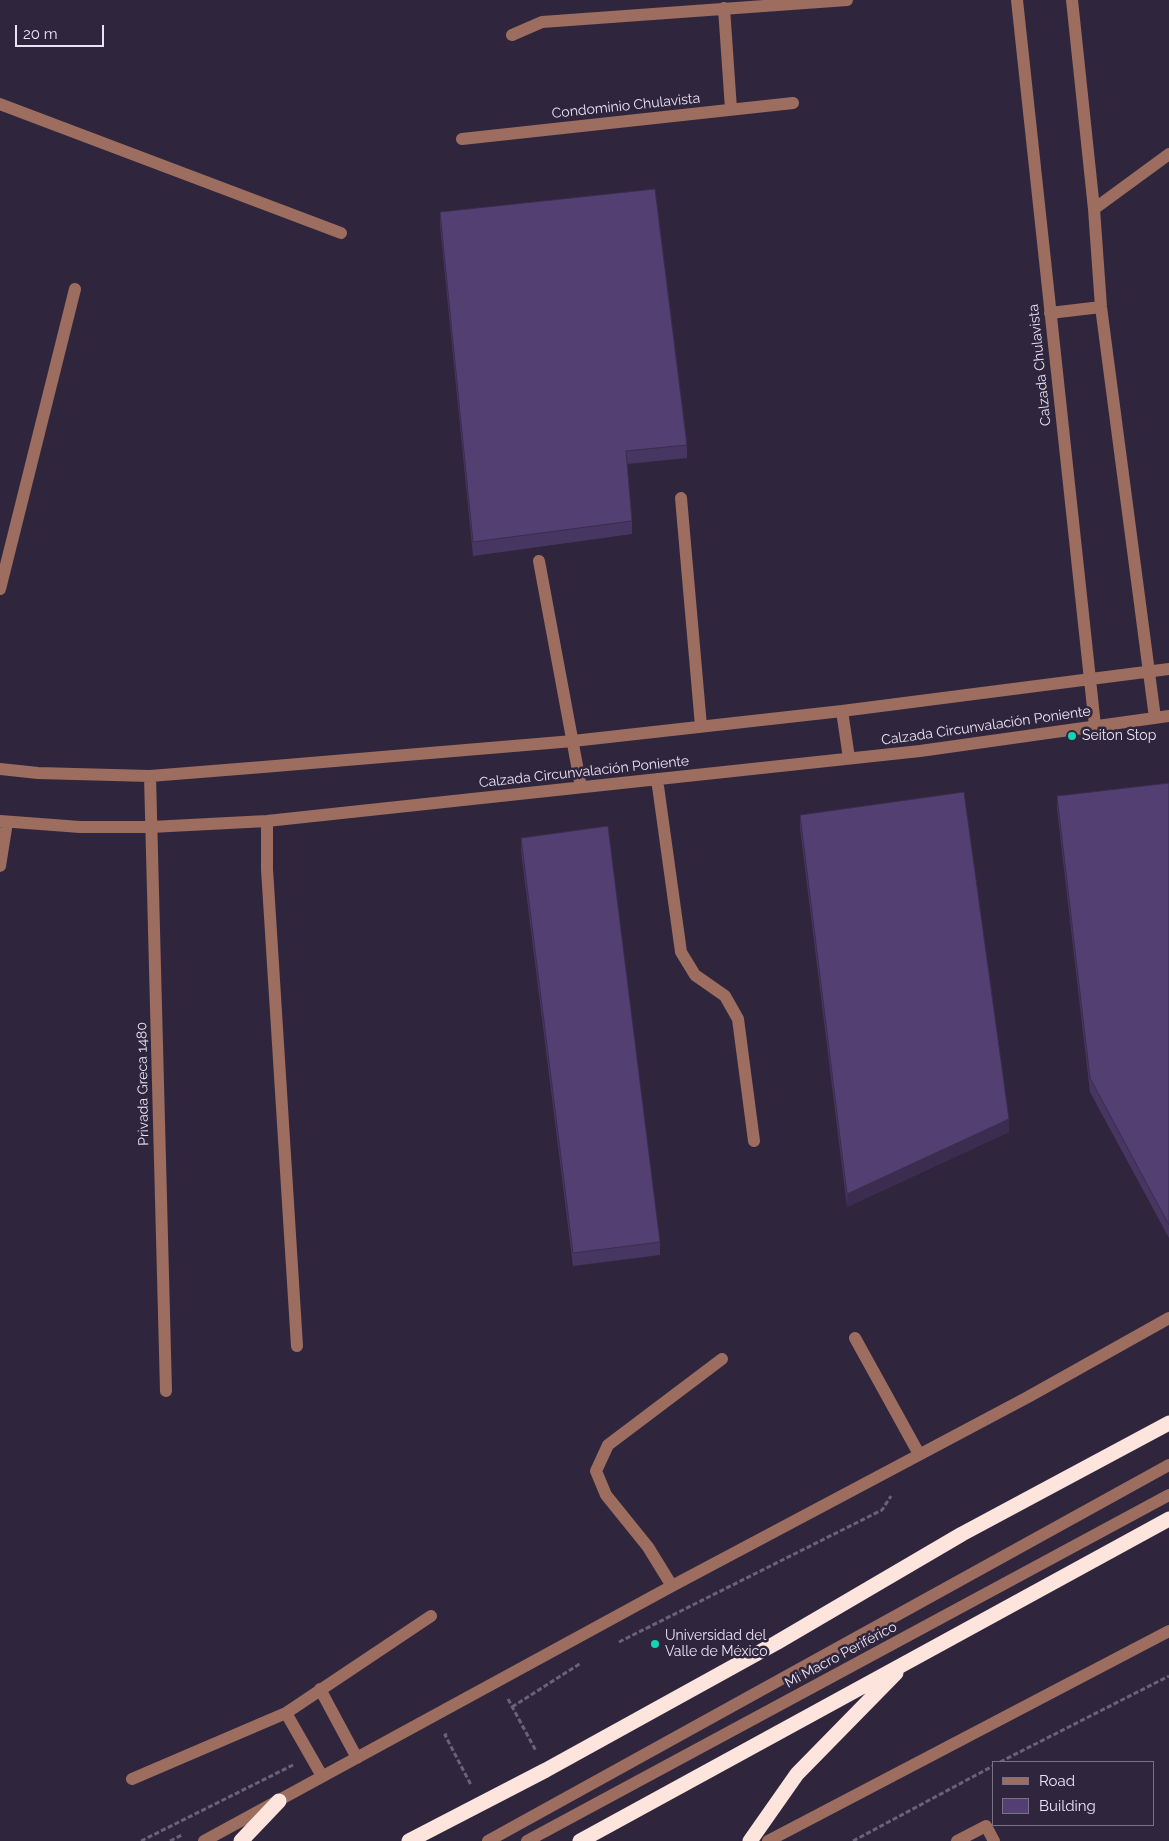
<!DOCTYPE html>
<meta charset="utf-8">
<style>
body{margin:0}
#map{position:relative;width:1169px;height:1841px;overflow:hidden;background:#2f263d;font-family:Raleway,sans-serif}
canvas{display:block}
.legend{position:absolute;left:992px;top:1761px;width:162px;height:65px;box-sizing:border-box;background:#2f263d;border:1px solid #797286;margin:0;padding:6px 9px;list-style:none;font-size:15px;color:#e9e4f3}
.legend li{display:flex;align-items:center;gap:10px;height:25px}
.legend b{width:25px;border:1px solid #797286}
.scale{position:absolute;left:15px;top:25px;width:89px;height:22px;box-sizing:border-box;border:2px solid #e9e4f3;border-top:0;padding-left:6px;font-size:15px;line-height:18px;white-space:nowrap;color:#e9e4f3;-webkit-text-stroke:4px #2f263d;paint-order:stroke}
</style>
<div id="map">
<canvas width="1169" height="1841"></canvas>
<ul class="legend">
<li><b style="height:6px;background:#9d6d5f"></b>Road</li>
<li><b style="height:14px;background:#543f72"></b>Building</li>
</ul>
<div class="scale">20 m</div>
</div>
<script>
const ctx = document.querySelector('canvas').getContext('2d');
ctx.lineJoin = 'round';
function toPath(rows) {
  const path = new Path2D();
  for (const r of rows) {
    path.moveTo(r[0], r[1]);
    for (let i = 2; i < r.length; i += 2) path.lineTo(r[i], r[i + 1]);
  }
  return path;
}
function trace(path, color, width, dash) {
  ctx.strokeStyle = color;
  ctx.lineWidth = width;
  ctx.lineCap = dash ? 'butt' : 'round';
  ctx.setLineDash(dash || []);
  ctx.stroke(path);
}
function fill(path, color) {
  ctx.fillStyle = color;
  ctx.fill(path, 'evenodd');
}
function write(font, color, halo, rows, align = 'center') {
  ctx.font = font + ' Raleway,sans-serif';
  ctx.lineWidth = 5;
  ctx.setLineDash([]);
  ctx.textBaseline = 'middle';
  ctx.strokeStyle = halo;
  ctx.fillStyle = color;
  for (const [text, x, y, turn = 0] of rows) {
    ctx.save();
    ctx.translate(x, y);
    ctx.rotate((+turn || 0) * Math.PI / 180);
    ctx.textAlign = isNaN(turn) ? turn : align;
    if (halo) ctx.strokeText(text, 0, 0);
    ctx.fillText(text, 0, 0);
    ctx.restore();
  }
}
const path = toPath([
 [619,1642,882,1510,891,1496],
 [508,1699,536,1751],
 [512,1707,581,1663],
 [447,1734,445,1735,471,1785],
 [1000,1762,1169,1676],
 [141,1841,293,1765],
 [170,1841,182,1835],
 [853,1841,993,1766]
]);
const minor = toPath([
 [1017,0,1095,726],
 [1072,0,1094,209,1101,307,1155,718],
 [724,8,731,109],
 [512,35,542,22,847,0],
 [0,104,341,233],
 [462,139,793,103],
 [1094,209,1169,154],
 [1050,313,1101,307],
 [681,498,701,726],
 [539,561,581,787],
 [0,589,75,289],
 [842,711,849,758],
 [0,769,38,773,150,776,263,767,573,741,842,711,1169,669],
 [150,776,166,1391],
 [657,779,681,952,695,975,725,996,738,1019,754,1141],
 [0,821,80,827,151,827,267,821,920,751,1169,716],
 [267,821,267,869,297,1346],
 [0,866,7,822],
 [855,1338,919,1454],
 [672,1586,648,1547,606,1495,596,1471,608,1445,722,1359],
 [320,1689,357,1758],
 [286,1713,322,1776],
 [132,1779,286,1713,431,1616],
 [204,1841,672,1586,1028,1397,1169,1318],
 [488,1841,1169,1465],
 [527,1841,1169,1495],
 [768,1841,1169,1631],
 [957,1841,986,1826,994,1841]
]);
const highway = toPath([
 [241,1841,279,1801],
 [409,1841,546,1770,776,1643,962,1534,1169,1423],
 [580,1841,1169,1519],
 [750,1841,797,1774,896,1673]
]);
const wall = toPath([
 [440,212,687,445,687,458,627,464,632,521,632,534,473,556,440,225],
 [1169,783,1169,1238,1090,1092,1057,809,1057,796],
 [800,815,1009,1132,847,1207,800,828],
 [521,838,660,1242,660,1255,573,1266,521,851]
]);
const shadedWall = toPath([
 [1009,1119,1009,1132,847,1207,847,1194]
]);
const building = toPath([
 [655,189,687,445,626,451,632,521,473,542,440,212,655,189],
 [1169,783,1169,1225,1090,1078,1057,796,1169,783],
 [964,792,1009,1119,847,1194,800,815,964,792],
 [608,826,660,1242,573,1253,521,838,608,826]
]);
const markers = [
 [1072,736,5,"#13d5b3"],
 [655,1644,5,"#13d5b3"]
];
const streetNames = [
 ["Condominio Chulavista",626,106,-6],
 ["Calzada Chulavista",1040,365,-96],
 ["Calzada Circunvalación Poniente",986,726,-8],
 ["Calzada Circunvalación Poniente",584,772,-6],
 ["Privada Greca 1480",143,1084,-91],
 ["Mi Macro Periférico",841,1655,-28]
];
const poiNames = [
 ["Seiton Stop",1082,736],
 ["Universidad del",665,1636],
 ["Valle de México",665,1652]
];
trace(path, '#6a6377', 3, [5, 2.5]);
trace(minor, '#9d6d5f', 12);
trace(highway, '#fde4dd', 15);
fill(wall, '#483662');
fill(shadedWall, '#3b2c50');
fill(building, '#543f72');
trace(building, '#3b2c50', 1);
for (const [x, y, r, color] of markers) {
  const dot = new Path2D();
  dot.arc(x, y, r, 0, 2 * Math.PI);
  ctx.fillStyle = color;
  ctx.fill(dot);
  trace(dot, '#2f263d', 2);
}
write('14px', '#e9e4f3', '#2f263d', streetNames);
write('14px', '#e9e4f3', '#2f263d', poiNames, 'left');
</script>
